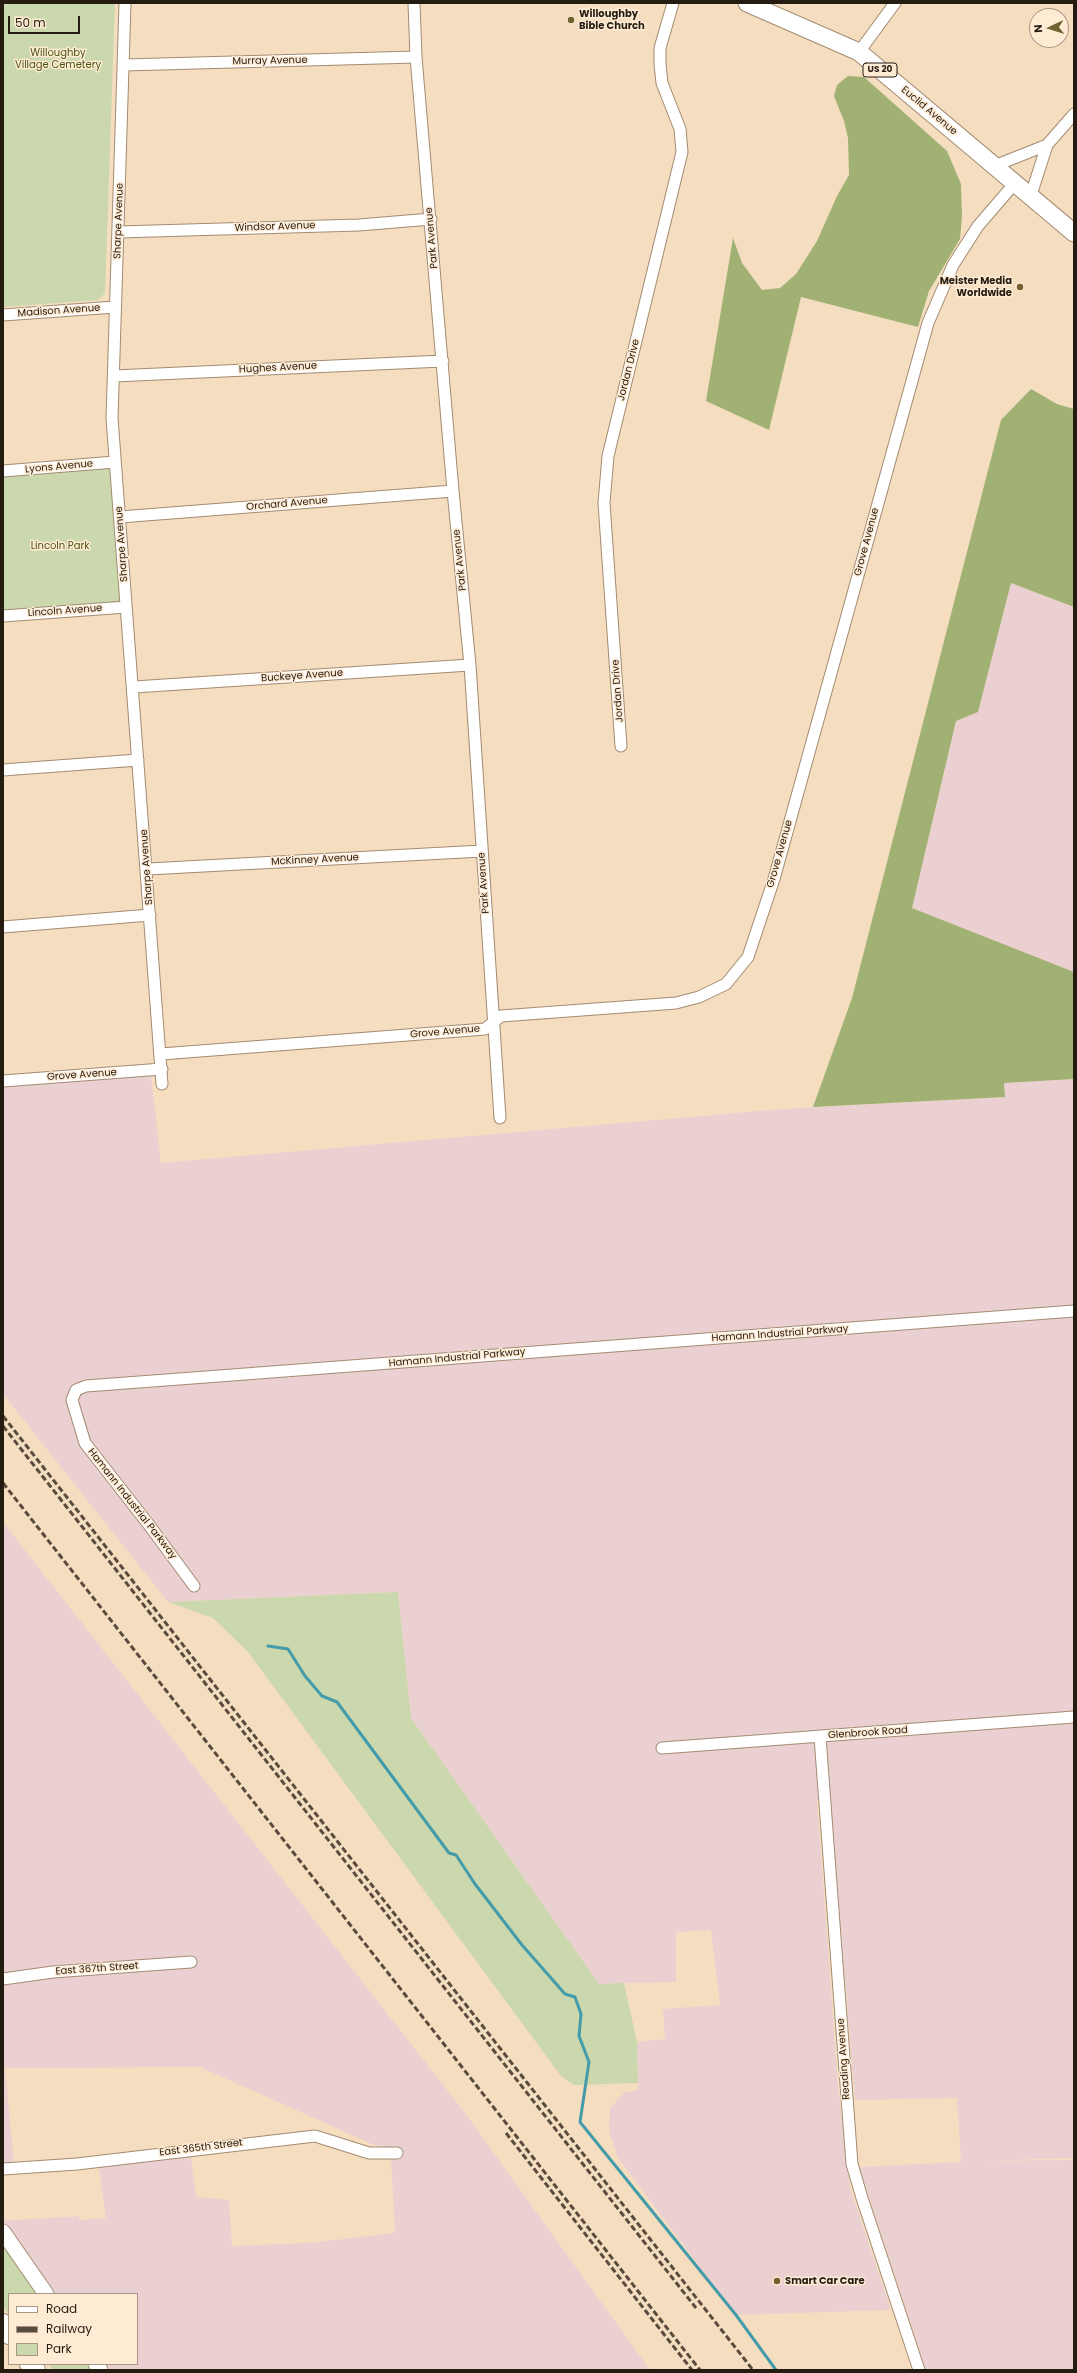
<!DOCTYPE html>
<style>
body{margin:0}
#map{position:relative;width:1077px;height:2373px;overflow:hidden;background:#f5ddc0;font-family:Poppins,sans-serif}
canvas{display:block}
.frame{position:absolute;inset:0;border:4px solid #241b11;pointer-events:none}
.legend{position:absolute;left:8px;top:2293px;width:130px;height:72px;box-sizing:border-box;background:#ffebd4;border:1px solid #a79886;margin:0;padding:5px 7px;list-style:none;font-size:12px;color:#241b11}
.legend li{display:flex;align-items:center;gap:8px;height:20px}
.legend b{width:20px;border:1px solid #a79886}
.north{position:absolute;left:1029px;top:8px;width:40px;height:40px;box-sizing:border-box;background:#ffebd4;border:1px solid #a79886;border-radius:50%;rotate:266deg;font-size:11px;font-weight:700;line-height:16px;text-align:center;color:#241b11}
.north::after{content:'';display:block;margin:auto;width:14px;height:18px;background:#70612f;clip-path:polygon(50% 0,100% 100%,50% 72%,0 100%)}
.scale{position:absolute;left:8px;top:16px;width:72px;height:18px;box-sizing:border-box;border:2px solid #241b11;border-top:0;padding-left:5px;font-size:12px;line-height:14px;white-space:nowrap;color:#241b11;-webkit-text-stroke:3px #ffebd4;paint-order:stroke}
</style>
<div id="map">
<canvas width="1077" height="2373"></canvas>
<div class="frame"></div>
<ul class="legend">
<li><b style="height:5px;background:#fff"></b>Road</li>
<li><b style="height:5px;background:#594c3d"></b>Railway</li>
<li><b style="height:11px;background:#cbd8ae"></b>Park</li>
</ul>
<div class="north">N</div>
<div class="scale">50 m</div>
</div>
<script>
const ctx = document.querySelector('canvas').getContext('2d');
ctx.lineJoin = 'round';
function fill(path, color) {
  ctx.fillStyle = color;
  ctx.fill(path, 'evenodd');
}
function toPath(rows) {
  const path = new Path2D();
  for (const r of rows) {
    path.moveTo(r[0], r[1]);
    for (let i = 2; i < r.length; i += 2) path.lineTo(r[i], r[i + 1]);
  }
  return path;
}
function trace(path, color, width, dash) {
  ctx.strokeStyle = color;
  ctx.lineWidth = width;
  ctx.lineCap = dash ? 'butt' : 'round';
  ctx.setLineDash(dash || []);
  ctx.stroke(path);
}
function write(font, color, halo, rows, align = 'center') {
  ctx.font = font + ' Poppins,sans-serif';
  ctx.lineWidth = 3;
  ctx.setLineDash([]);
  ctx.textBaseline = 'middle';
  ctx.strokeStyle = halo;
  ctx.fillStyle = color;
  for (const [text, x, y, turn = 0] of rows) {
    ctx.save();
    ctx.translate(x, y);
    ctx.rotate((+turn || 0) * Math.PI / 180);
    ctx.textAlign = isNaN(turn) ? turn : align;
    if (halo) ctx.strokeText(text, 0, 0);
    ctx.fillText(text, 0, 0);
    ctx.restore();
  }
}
const industrial = toPath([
 [1011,583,1074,607,1074,972,912,908,956,721,978,712],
 [151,1076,161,1163,782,1109,1005,1097,1004,1083,1074,1079,1074,2158,979,2161,1074,2160,1074,2370,926,2370,859,2167,961,2162,957,2098,855,2100,830,1800,817,1800,838,2085,850,2188,891,2310,736,2315,618,2158,609,2131,610,2108,625,2092,638,2090,637,2042,665,2039,663,2009,720,2005,711,1930,676,1932,676,1982,599,1984,411,1718,398,1592,168,1602,3,1394,3,1087],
 [3,1522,465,2113,650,2370,110,2370,106,2364,137,2364,137,2294,54,2294,3,2225,3,2221,79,2216,79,2220,106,2218,98,2163,190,2152,196,2197,229,2200,232,2246,309,2243,395,2233,391,2158,389,2149,372,2144,200,2067,5,2068,14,2164,3,2165]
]);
const green = toPath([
 [17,3,115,3,105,293,98,300,3,307,3,5],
 [110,468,121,602,3,610,3,477],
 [398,1592,411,1718,599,1984,624,1983,637,2042,638,2083,574,2085,561,2076,248,1652,213,1618,168,1602],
 [3,2243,39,2294,9,2294,9,2315,3,2306],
 [49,2364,88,2364,93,2370,53,2370]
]);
const forest = toPath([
 [848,76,864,77,947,151,961,184,962,217,960,239,929,291,918,327,801,297,769,430,706,401,733,238,742,263,762,290,780,288,796,274,817,241,837,196,849,175,848,138,844,121,834,96,837,85],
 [1031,389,1057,404,1074,409,1074,607,1011,583,978,712,956,721,912,908,1074,972,1074,1079,1004,1083,1005,1097,813,1107,852,998,1001,420]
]);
const stream = toPath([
 [268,1646,288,1649,305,1676,322,1696,337,1702,449,1853,456,1855,475,1884,522,1945,565,1994,575,1997,581,2014,579,2036,589,2062,580,2122,736,2315,776,2370]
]);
const street = toPath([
 [125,3,112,418,162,1084],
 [414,3,416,57,453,491,470,665,500,1118],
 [859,52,895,3],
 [124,65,416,57],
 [994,166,1047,145],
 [1031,195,1047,145,1074,114],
 [119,232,359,225,431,219],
 [3,315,115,307],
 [114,376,443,361],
 [3,471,115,462],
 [120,517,453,491],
 [3,616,126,607],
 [134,687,470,665],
 [621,746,604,503,608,456,682,152,680,129,662,83,660,64,660,48,673,3],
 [3,770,138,760],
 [148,869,482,851],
 [3,927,150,915],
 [161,1054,485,1029,501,1016,676,1003,699,997,726,984,748,957,774,879,928,323,953,265,978,226,1015,183],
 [3,1081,162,1069],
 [194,1586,149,1525,85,1443,72,1400,76,1390,86,1386,219,1376,1074,1311],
 [820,1737,852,2164,862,2198,919,2370],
 [662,1748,1074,1717],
 [3,1979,53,1972,191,1962],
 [3,2169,77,2164,315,2136,369,2153,397,2153]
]);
const secondary = toPath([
 [3,2232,46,2294],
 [96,2364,100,2370]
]);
const primary = toPath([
 [747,3,859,52,1074,233]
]);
const highway = toPath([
 [3,2324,9,2334],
 [30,2364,35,2370]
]);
const rail = toPath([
 [3,1416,753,2370],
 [3,1426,696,2308],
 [3,1483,700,2370],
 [506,2133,692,2370]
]);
const markers = [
 [571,20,4,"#70612f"],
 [1020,287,4,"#70612f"],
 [777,2281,4,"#70612f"]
];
const shields = [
 [880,70,34]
];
const shieldNames = [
 ["US 20",880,70]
];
const poiNames = [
 ["Willoughby",579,14],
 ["Bible Church",579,26],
 ["Meister Media",1012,281,"right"],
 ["Worldwide",1012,293,"right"],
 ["Smart Car Care",785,2281]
];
const parkNames = [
 ["Willoughby",58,53],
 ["Village Cemetery",58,65],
 ["Lincoln Park",60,546]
];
const streetNames = [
 ["Murray Avenue",270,61,-1],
 ["Euclid Avenue",929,111,40],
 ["Sharpe Avenue",119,221,-88],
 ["Windsor Avenue",275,227,-2],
 ["Park Avenue",432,238,-95],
 ["Madison Avenue",59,311,-4],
 ["Hughes Avenue",278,368,-3],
 ["Jordan Drive",629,370,-76],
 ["Lyons Avenue",59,467,-5],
 ["Orchard Avenue",287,504,-5],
 ["Grove Avenue",867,542,-75],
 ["Sharpe Avenue",122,544,-94],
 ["Park Avenue",460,560,-96],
 ["Lincoln Avenue",65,611,-4],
 ["Buckeye Avenue",302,676,-4],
 ["Jordan Drive",618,691,-94],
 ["Grove Avenue",780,854,-74],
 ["McKinney Avenue",315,860,-3],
 ["Sharpe Avenue",147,867,-94],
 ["Park Avenue",484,883,-94],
 ["Grove Avenue",445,1032,-5],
 ["Grove Avenue",82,1075,-4],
 ["Hamann Industrial Parkway",780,1334,-4],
 ["Hamann Industrial Parkway",457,1358,-5],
 ["Hamann Industrial Parkway",132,1504,52],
 ["Glenbrook Road",868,1733,-4],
 ["East 367th Street",97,1969,-4],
 ["Reading Avenue",844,2059,-94],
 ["East 365th Street",201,2148,-7]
];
fill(industrial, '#ebd0d1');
fill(green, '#cbd8ae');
fill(forest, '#a1b174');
trace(stream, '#449ba9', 3);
trace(street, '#a28b70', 13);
trace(secondary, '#a28b70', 17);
trace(primary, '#a28b70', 19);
trace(highway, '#a28b70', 22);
trace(street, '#fff', 11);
trace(secondary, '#fff', 15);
trace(primary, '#fff', 17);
trace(highway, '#fff', 20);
trace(rail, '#594c3d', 3, [6, 3]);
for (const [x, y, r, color] of markers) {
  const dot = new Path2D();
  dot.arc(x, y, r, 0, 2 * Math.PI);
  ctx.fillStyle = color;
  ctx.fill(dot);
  trace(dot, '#ffebd4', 1.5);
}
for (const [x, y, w] of shields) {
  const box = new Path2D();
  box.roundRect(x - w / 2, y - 7, w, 14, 3);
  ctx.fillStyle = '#ffebd4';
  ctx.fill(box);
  trace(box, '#241b11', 1);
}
write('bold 9px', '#241b11', null, shieldNames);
write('bold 10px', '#241b11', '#ffebd4', poiNames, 'left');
write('10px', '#485612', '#ffebd4', parkNames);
write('10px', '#241b11', '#ffebd4', streetNames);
</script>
